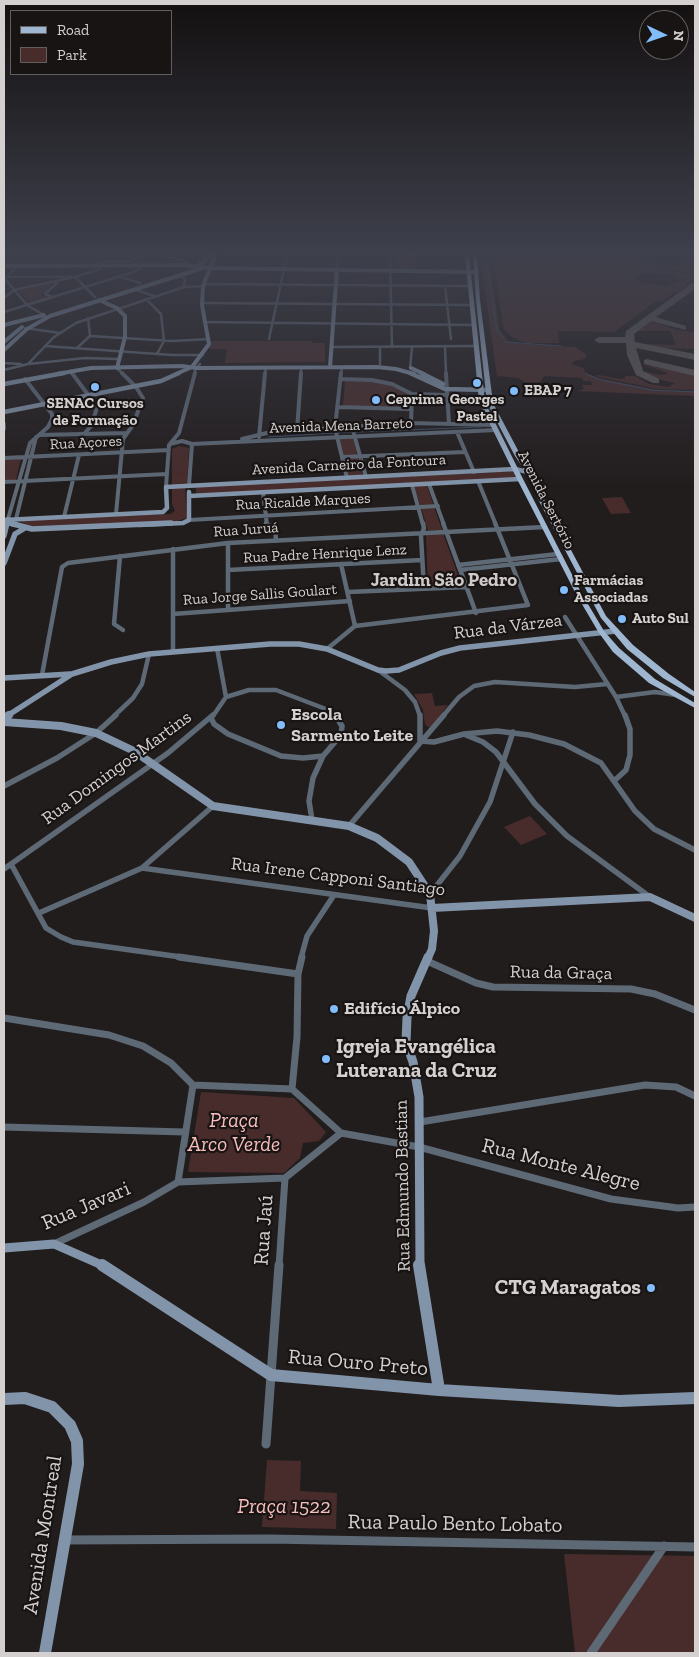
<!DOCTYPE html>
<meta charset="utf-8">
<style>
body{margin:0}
#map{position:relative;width:699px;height:1657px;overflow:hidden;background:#221d1d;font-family:"Zilla Slab",serif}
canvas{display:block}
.frame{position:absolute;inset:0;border:5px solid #d4d0d0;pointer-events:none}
.legend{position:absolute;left:10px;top:10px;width:162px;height:65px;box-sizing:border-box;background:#181414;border:1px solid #635f5f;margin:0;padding:6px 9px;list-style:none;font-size:15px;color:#d4d0d0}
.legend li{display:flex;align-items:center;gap:10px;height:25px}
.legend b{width:25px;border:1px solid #635f5f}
.north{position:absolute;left:639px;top:10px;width:50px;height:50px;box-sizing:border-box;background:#181414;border:1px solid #635f5f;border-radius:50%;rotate:93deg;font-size:14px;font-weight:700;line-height:20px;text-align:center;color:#d4d0d0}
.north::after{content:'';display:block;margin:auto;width:18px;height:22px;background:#82bcfa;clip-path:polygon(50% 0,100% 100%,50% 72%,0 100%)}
</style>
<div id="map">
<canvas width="699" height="1657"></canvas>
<div class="frame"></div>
<ul class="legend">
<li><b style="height:6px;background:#9eb6d0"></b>Road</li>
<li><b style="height:14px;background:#472c2b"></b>Park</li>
</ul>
<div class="north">N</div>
</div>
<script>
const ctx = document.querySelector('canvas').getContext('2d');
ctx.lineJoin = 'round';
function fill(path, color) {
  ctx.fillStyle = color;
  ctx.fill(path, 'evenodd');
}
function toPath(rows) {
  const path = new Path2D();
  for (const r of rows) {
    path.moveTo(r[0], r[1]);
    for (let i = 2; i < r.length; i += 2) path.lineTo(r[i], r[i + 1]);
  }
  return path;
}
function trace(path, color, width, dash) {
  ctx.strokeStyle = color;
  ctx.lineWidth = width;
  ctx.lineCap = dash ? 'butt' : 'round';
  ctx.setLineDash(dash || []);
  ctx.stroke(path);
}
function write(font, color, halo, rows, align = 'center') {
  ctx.font = font + ' "Zilla Slab",serif';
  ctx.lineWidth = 4.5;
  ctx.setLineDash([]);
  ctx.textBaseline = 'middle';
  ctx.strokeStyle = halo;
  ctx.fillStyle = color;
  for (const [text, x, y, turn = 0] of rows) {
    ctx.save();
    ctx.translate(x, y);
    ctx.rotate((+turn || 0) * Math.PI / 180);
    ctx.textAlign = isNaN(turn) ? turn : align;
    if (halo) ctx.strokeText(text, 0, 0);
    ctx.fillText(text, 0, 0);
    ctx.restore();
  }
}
const green = toPath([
 [395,255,415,255,416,269,395,269],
 [480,255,488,255,499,326,501,332,509,341,525,344,575,347,587,355,584,359,574,361,572,364,583,368,585,372,594,377,657,390,695,391,695,396,577,391,584,389,582,385,592,385,591,381,583,381,582,378,544,376,539,384,529,385,518,378,497,376],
 [492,255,577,255,694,275,695,279,677,293,675,292,663,300,655,302,614,332,558,331,559,343,525,343,512,337,504,330],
 [644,273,670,274,679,278,679,281,665,286,639,282,635,279,638,275],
 [588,255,618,255,623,257,622,259,672,267,675,267,685,259,695,259,695,274],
 [54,283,42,294,42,296,49,298,29,303,18,291],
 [649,321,667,326,676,330,695,332,695,349,656,348,646,344,676,345,670,331,636,331],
 [211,341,312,341,312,343,325,343,325,362,225,363,227,349,209,349],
 [642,364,695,375,695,390,657,389,595,376,599,375,620,379,625,378,625,376,635,376,649,384,669,387,675,383,647,377,645,372,661,375,668,373],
 [345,381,372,381,389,384,408,394,408,408,343,406],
 [353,438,363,476,348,476,339,439],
 [179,446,189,448,187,484,172,486,172,449],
 [21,458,16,480,4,481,4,459],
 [514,471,517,478,196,494,196,487],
 [414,486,427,486,442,530,428,530],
 [172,488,185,488,187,518,177,521,42,528,32,527,21,522,24,520,170,514,175,511,172,504],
 [622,497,631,513,611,514,602,498],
 [443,533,461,584,428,586,426,534],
 [432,693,435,706,448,705,431,727,428,727,425,724,423,710,414,694],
 [530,816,547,834,521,845,504,827],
 [201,1092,294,1098,326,1132,319,1141,303,1143,300,1158,284,1173,188,1172],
 [267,1460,301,1461,300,1491,337,1493,336,1529,262,1527],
 [564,1554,695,1556,695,1653,575,1653]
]);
const stream = toPath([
 [486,255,497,331,504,338],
 [505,342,561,346],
 [586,374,601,380,652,390,695,392],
 [356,432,481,427],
 [338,433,351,432],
 [268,437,334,433]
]);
const taxiway = toPath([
 [692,283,695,283,695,289,656,317,686,326,686,330,651,321,634,334,635,342,695,354,695,360,636,348,643,371,659,379,659,383,653,383,636,375,627,355,626,343,599,343,594,340,599,337,625,337,626,331,692,283],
 [647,359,695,370,695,376,644,364,644,360,647,359]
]);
const streetFar5 = toPath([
 [164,255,185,261,185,265],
 [390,255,392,347],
 [97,262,130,261,146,255],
 [17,266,5,279,27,305,44,315],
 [337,269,338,255],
 [178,275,185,279,184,287],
 [6,277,75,277,95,297],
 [121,277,140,283],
 [203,284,470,286],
 [445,286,451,339],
 [133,289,154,296],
 [52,297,45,294,57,283],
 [4,298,14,290,75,277,97,270,103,265],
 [146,299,161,314,164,341,157,354],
 [202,303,471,305],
 [4,312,134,272,143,265],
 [204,322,474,325],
 [25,328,60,333],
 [90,336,172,341,209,339],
 [269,339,287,255],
 [45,346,172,355,203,355],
 [445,346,446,374],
 [331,347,476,346],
 [380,347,380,364],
 [77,348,90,336,88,318],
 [4,363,21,364],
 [28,364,54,337,76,323,184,287,203,286],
 [117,368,123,374],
 [410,368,412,347],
 [4,370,28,364,85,358,119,359],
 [70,371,72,374],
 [194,374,196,368,200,364],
 [265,374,266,367],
 [301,374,301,367],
 [341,374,342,367]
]);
const streetFar4 = toPath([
 [72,373,97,407,92,425,84,434],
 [341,373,335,428,347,478],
 [446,373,449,424],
 [340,379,372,380,392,384,412,394,447,395],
 [338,407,411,409],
 [411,423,412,394],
 [4,424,4,429],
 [352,427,366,477],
 [297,431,301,373],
 [457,432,474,472],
 [39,435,127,433],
 [259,437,265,373],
 [242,439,271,432,411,423,494,425],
 [170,444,182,441,192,444,496,430],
 [342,457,465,452],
 [4,458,169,450],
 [478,481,496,525],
 [4,482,167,474],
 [429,484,444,525],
 [189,485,192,444],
 [412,485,423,525],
 [166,487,169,445,179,433,195,373],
 [263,493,267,525],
 [116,514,123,439,133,425,143,398,136,387,122,373],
 [64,517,79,455],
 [8,519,30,443,48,427,52,419,52,414,25,379],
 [16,519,36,437],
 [189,520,438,506]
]);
const streetFar3 = toPath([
 [266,523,275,529,276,540],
 [423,523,424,528,421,536,424,589],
 [443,523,476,613],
 [228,543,228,608],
 [173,549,173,651],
 [120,556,114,624,123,630],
 [341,564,355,626],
 [458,565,558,554],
 [228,570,422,560],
 [460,570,561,559],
 [348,592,466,587],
 [173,614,350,601],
 [565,617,616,697,625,716],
 [327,649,355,626,528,605,495,523],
 [378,670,405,690,415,702,420,716],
 [42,675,62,567,68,563,228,543,545,527],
 [226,697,249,690,276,690,331,711,336,716],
 [616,697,655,692,676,695],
 [114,716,133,698,142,684,149,654],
 [213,716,226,697,217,648],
 [443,716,459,697,474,686,495,682,575,687,607,684]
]);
const streetFar2 = toPath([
 [420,715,420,741],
 [211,718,214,724,228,734,281,756,303,758,323,756],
 [466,735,483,742,496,752,535,804,567,836,650,897],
 [420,741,434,742,464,734,497,731,529,735,564,744,601,763,635,811,654,829,695,850],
 [614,781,626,770,630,755,630,729,625,715],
 [4,786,57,758,96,733,116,715],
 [312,820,309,801,313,778,323,756,341,735,342,726,335,715],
 [349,826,444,715],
 [11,864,46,928,61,937,73,942,188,958],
 [142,868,432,908],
 [4,869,168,753,213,715],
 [430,894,460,856,490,802,513,732],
 [39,913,142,868,213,806],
 [301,958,307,936,334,895]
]);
const streetFar1 = toPath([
 [179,957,298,974],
 [427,961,476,983,493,987,631,989,655,994,695,1010],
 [4,1018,109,1035,143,1046,171,1063,193,1085],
 [292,1089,297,1037,298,974,302,957],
 [420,1122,645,1085,676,1087,695,1096],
 [4,1127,184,1132],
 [341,1133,419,1147,611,1199,678,1208,695,1207],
 [285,1178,178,1182,193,1085,292,1089],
 [54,1244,144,1202,178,1182],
 [279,1266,285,1178,341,1133,292,1089]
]);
const street = toPath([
 [266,1444,279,1265],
 [64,1540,270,1539,695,1547],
 [591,1653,664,1546]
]);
const secondaryFar5 = toPath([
 [4,266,185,265,209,268,477,272],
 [197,266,205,261,208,255],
 [99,300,117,308,125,316,125,337,117,368],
 [4,325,44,315],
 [4,342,22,327],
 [4,350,27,329,50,316,203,268],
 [330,367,337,269],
 [411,368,424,374],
 [57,374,91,368,182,366,196,368,377,367,396,369,414,374],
 [176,374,192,367,209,344,202,305,203,286,215,255]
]);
const secondaryFar4 = toPath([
 [410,373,445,389,488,390],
 [421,373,443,384],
 [4,384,64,373],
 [4,412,161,381,179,373],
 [189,496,520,479],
 [4,520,163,512,167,508,166,487,515,469,532,473],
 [8,523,15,525],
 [7,525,8,519],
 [139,525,183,523,189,520,189,492]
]);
const secondaryFar3 = toPath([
 [10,523,32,529,171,523],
 [4,536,7,523],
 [4,563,15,534,25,528],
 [4,678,70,674],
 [7,716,72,674,111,662,149,654,270,644,299,644,327,649,378,670,386,671,399,670,441,653,460,648,616,631]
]);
const secondaryFar2 = toPath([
 [4,718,9,715],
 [4,722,61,726,96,733,134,751,213,806,349,826,377,838,409,862,430,894,434,931,432,949,428,958],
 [432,908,650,897,695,918]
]);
const secondaryFar1 = toPath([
 [4,1248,54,1244,104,1266],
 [420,1266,419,1097,413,1062,406,1042,407,1018,411,996,428,957]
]);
const secondary = toPath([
 [102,1265,271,1375,439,1390,619,1401,695,1398],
 [419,1265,439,1390],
 [4,1399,25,1398,52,1407,70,1425,77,1441,78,1464,45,1653]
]);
const primary = toPath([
 [465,255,469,255,485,402,523,479,582,594,604,631,619,648,655,679,695,703,695,708,649,683,613,652,599,633,576,594,517,479,479,402,465,255],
 [473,255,477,255,480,300,493,403,521,456,540,484,544,499,606,616,633,645,669,674,695,692,695,697,663,678,627,649,601,618,538,499,534,484,515,456,487,403,476,300,473,255]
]);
const markers = [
 [477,383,5,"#82bcfa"],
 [95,387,5,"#82bcfa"],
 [514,391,5,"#82bcfa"],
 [376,400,5,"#82bcfa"],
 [564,590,5,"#82bcfa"],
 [622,619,5,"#82bcfa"],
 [281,725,5,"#82bcfa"],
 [334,1009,5,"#82bcfa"],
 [326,1059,5,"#82bcfa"],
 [651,1288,5,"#82bcfa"]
];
const farPoinames = [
 ["EBAP 7",524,391],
 ["Ceprima",386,400],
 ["Georges",477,400,"center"],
 ["Pastel",477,417,"center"],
 ["SENAC Cursos",95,404,"center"],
 ["de Formação",95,421,"center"],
 ["Farmácias",574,581],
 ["Associadas",574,598],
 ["Auto Sul",632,619]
];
const farStreetnames = [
 ["Avenida Mena Barreto",341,426,-2],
 ["Rua Açores",86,443,-3],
 ["Avenida Carneiro da Fontoura",349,465,-3],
 ["Avenida Sertório",546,500,63],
 ["Rua Ricalde Marques",303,502,-3],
 ["Rua Juruá",246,530,-4],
 ["Rua Padre Henrique Lenz",325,554,-3],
 ["Rua Jorge Sallis Goulart",260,595,-4]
];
const streetNames = [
 ["Rua da Várzea",508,627,-7],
 ["Rua Domingos Martins",117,768,-36],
 ["Rua Irene Capponi Santiago",338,877,7],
 ["Rua da Graça",561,973,1],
 ["Rua Edmundo Bastian",403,1186,-91]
];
const poiNames = [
 ["Escola",291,715],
 ["Sarmento Leite",291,736],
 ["Edifício Álpico",344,1009]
];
const farDistrictnames = [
 ["Jardim São Pedro",444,581]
];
const nearPoinames = [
 ["Igreja Evangélica",336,1047],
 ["Luterana da Cruz",336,1071],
 ["CTG Maragatos",641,1288,"right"]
];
const nearParknames = [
 ["Praça",234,1121],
 ["Arco Verde",234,1145],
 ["Praça 1522",284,1507]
];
const nearStreetnames = [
 ["Rua Monte Alegre",561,1165,14],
 ["Rua Javari",86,1206,-23],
 ["Rua Jaú",264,1230,-86],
 ["Rua Ouro Preto",358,1363,5],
 ["Rua Paulo Bento Lobato",455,1524,1],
 ["Avenida Montreal",43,1535,-81]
];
fill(green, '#472c2b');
trace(stream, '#38516c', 1);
fill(taxiway, '#605b5b');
trace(streetFar5, '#5e6976', 2.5);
trace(streetFar4, '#5e6976', 4);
trace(streetFar3, '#5e6976', 4.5);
trace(streetFar2, '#5e6976', 5.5);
trace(streetFar1, '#5e6976', 7);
trace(street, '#5e6976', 9);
trace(secondaryFar5, '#8294a9', 4);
trace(secondaryFar4, '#8294a9', 4.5);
trace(secondaryFar3, '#8294a9', 5.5);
trace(secondaryFar2, '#8294a9', 8);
trace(secondaryFar1, '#8294a9', 9);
trace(secondary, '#8294a9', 12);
fill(primary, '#9eb6d0');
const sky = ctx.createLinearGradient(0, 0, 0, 487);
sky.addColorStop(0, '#131010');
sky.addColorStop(0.52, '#3e404c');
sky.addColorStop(1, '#3e404c00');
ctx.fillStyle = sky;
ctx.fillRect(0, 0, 699, 487);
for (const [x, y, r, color] of markers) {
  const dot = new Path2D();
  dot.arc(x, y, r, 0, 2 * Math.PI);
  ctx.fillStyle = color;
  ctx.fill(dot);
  trace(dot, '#181414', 2);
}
write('bold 15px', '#d4d0d0', '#181414', farPoinames, 'left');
write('15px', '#d4d0d0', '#181414', farStreetnames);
write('18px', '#d4d0d0', '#181414', streetNames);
write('bold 18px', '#d4d0d0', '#181414', poiNames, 'left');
write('bold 19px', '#cfc9c8', '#181414', farDistrictnames);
write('bold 21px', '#d4d0d0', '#181414', nearPoinames, 'left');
write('italic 21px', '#f7bdbb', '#181414', nearParknames);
write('21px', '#d4d0d0', '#181414', nearStreetnames);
</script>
